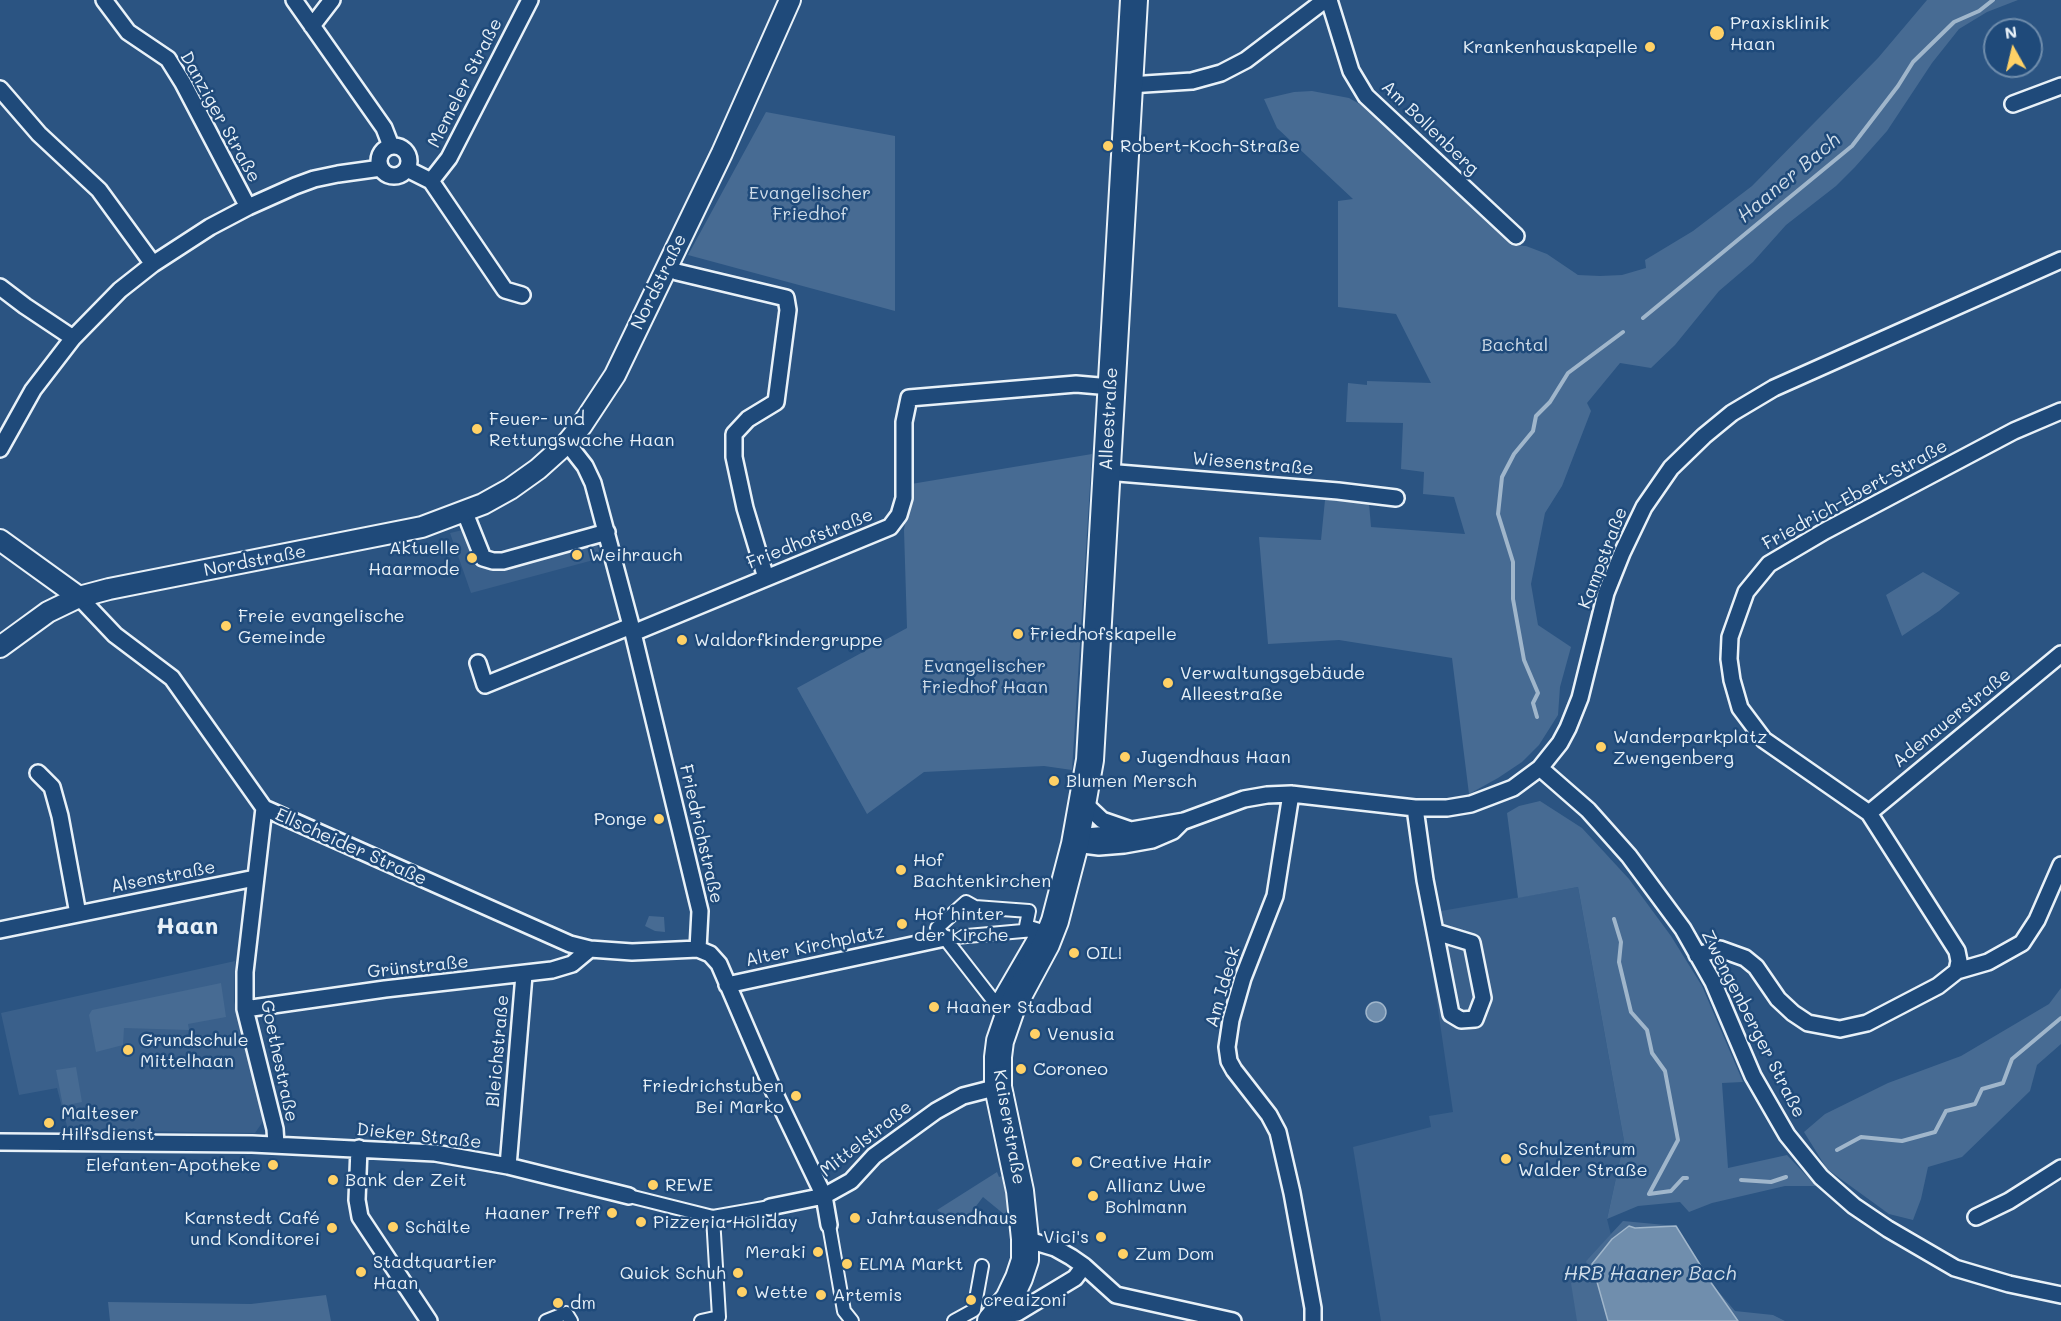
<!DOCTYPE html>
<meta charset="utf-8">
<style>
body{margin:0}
#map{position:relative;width:2061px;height:1321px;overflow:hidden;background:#2b5482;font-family:Mali,sans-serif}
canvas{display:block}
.north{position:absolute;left:1983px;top:18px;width:60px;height:60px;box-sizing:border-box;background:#1f4a7a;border:2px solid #6f8dac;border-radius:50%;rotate:352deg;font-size:16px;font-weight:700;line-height:24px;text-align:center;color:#e8f1f8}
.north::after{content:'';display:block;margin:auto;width:21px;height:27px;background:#ffd166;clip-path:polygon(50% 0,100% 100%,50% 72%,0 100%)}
</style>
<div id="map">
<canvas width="2061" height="1321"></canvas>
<div class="north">N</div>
</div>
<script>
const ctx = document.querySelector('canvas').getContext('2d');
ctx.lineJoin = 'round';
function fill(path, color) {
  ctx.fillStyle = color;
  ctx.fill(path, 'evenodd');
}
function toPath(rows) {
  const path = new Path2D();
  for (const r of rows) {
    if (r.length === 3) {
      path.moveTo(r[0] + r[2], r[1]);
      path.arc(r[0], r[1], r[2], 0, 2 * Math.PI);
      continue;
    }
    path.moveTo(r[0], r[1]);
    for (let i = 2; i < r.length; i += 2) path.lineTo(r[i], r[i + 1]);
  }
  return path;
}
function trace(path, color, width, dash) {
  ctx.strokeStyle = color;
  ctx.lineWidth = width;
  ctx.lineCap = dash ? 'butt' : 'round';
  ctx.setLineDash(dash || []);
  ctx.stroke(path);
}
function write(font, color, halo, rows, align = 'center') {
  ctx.font = font + ' Mali,sans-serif';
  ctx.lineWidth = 5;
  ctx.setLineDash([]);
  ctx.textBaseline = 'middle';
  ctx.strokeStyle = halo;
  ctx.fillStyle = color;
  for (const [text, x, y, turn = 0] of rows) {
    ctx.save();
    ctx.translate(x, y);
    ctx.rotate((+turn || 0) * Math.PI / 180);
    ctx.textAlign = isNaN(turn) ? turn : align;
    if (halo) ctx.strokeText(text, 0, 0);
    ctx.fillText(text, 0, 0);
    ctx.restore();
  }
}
const built = toPath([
 [467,529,490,566,596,541,601,558,471,593,450,533],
 [1578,887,1624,1141,1607,1219,1611,1235,1586,1261,1595,1321,1381,1321,1353,1147,1431,1127,1429,1116,1453,1112,1424,914],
 [235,961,234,1001,264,1120,255,1133,68,1130,57,1088,19,1095,1,1013]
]);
const green = toPath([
 [1927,0,2018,0,1987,12,1959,29,1932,63,1887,131,1855,167,1836,186,1786,225,1753,262,1719,291,1675,345,1651,368,1620,363,1587,403,1591,411,1562,486,1545,513,1531,584,1538,625,1571,647,1560,687,1558,715,1539,745,1522,762,1498,778,1469,794,1452,658,1339,640,1268,644,1259,537,1321,540,1325,500,1369,503,1371,527,1465,534,1454,497,1423,494,1424,472,1401,469,1403,423,1346,422,1348,383,1367,385,1367,381,1431,383,1396,314,1338,307,1338,201,1353,199,1277,128,1264,99,1294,92,1312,91,1349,98,1379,115,1511,245,1526,246,1547,254,1578,275,1600,276,1622,275,1646,268,1645,260,1693,231,1752,186,1878,58],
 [766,112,895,136,895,311,688,255],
 [1092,454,1072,770,1044,766,924,772,867,814,797,688,907,628,904,530,911,484],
 [1923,572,1960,593,1939,611,1902,636,1886,595],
 [1540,801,1582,828,1629,879,1671,936,1702,986,1743,1082,1722,1083,1728,1168,1787,1155,1816,1186,1785,1186,1712,1203,1689,1212,1680,1202,1638,1206,1607,1219,1624,1141,1578,887,1518,898,1507,813,1519,806],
 [649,916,664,917,665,932,655,931,645,926],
 [221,983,226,1017,188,1024,189,1030,124,1028,123,1045,96,1052,89,1015,92,1010],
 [2061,988,2061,1044,2037,1065,2030,1091,1962,1157,1928,1167,1921,1199,1913,1220,1889,1214,1827,1169,1804,1132,1825,1114,1888,1083,1961,1056,2049,1004],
 [76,1067,82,1102,63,1106,56,1070],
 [997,1172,999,1177,1002,1176,1008,1207,1005,1215,983,1197,960,1227,937,1210],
 [1623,1221,1676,1226,1712,1284,1735,1311,1773,1315,1785,1321,1577,1321,1571,1283,1589,1280,1586,1261],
 [326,1295,331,1321,110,1321,108,1302,251,1304]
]);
const water = toPath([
 [1376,1012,10],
 [1629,1226,1635,1228,1676,1226,1712,1284,1738,1321,1608,1321,1592,1264,1612,1239,1629,1226]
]);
const stream = toPath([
 [1643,318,1852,146,1898,86,1913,62,1954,22,1979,11,1993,0],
 [1537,717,1533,703,1538,693,1524,660,1513,599,1513,562,1498,514,1502,477,1514,454,1533,431,1536,416,1550,402,1568,373,1623,332],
 [1614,919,1621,942,1619,962,1631,1012,1647,1030,1652,1053,1665,1071,1678,1140,1649,1194],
 [1837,1150,1861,1137,1902,1141,1935,1132,1946,1111,1975,1104,1982,1089,2003,1083,2012,1059,2061,1018],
 [1741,1180,1771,1182,1786,1177],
 [1649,1194,1671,1191,1683,1178,1687,1178]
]);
const pedestrian = toPath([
 [966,902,975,907,1029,911,1026,926,1039,930,996,1004,937,928,966,902],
 [945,938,1034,930],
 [629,1196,713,1217,770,1207],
 [829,1225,844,1311,852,1321],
 [546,1321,566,1313,571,1321],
 [701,1321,719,1317,713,1217],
 [954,1321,974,1310,982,1266]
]);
const minor = toPath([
 [104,0,128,32,168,59,183,83,248,207],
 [294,0,384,128,391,146],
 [1329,0,1351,71,1366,96,1516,236],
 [312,26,332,0],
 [1129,85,1192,81,1221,73,1246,60,1325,0],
 [0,89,39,134,99,190,153,264],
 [2013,104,2061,86],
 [394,161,15],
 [407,169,431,181,505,290,522,295],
 [431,181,449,158,530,0],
 [666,266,677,272,786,298,788,310,776,402,748,419,734,434,734,457,745,508,766,578],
 [0,287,25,306,73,338],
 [567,443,585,466,593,483,633,633,700,911,698,949],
 [0,449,33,390,73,338,120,290,153,264,210,227,248,207,295,186,314,179,338,174,381,168],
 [1106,472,1338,491,1396,498],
 [465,513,483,558,493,561,503,561,607,532],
 [79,597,115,635,172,678,264,808,570,944,590,949,632,952,698,949,710,954,719,964,774,1092,824,1196,829,1225],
 [633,633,890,527,899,515,904,498,904,422,909,398,1076,384,1111,387],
 [478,663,485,685,631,626],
 [1540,768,1588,810,1629,856,1683,929,1713,982,1753,1076,1787,1135,1821,1177,1854,1206,1888,1229,1955,1268,2009,1284,2061,1295],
 [38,773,52,787,60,816,78,914],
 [1291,794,1275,896,1243,978,1231,1020,1227,1047,1229,1061,1234,1070,1269,1115,1278,1132,1292,1193,1313,1308,1313,1321],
 [1083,802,1102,820,1128,829],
 [264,808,245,972,245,1009,275,1129,276,1144],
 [1415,808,1425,880,1451,1014,1461,1020,1475,1019,1483,998,1472,943,1436,932],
 [1869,813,2061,654],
 [1076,837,1108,834,1184,821,1244,799,1267,795,1291,794,1415,808,1447,808,1471,804,1513,788,1540,768,1560,743,1568,728,1580,698,1606,593,1622,553,1644,507,1671,468,1704,436,1732,413,1774,388,2061,260],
 [1075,844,1099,847,1124,845,1152,840,1173,831,1181,823],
 [0,930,255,878],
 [1697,955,1720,949,1745,958,1756,967,1778,999,1793,1013,1808,1023,1840,1029,1867,1023,1938,986,1957,971,1988,962,2022,943,2037,920,2061,865],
 [1957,971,1959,961,1957,951,1869,813,1764,740,1740,708,1732,680,1729,659,1730,637,1746,592,1769,564,1825,531,2014,431,2061,411],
 [727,985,945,938],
 [245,1009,385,989,552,970,572,964,590,949],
 [0,1142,252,1144,435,1153,508,1166,629,1196],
 [359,1148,357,1200,360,1217,429,1321],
 [508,1166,524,975],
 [770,1207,824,1196,851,1181,874,1156,936,1111,963,1096,998,1087],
 [1976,1217,2009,1201,2061,1168],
 [1025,1239,1055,1248,1071,1257,1084,1266,1116,1295,1233,1321],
 [995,1317,1017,1313,1075,1278,1084,1266]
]);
const tertiary = toPath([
 [0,540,79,597],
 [0,647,48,612,79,597,109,589,422,527,483,504,510,489,538,469,567,443,582,425,615,375,722,153,790,0]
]);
const primary = toPath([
 [991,1321,1009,1299,1019,1278,1025,1260,1025,1239,1020,1191,998,1087,998,1057,1000,1041,1011,1009,1046,944,1055,921,1075,844,1090,760,1134,0]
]);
const markers = [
 [1717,33,8,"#ffd166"],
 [1650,47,6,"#ffd166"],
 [1108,146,6,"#ffd166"],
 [477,429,6,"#ffd166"],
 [577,555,6,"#ffd166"],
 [472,558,6,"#ffd166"],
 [226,626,6,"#ffd166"],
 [1018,634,6,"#ffd166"],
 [682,640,6,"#ffd166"],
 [1168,683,6,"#ffd166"],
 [1601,747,6,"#ffd166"],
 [1125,757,6,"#ffd166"],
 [1054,781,6,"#ffd166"],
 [659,819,6,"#ffd166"],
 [901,870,6,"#ffd166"],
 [902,924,6,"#ffd166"],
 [1074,953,6,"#ffd166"],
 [934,1007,6,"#ffd166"],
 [1035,1034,6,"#ffd166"],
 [128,1050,6,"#ffd166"],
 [1021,1069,6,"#ffd166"],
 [796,1096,6,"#ffd166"],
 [49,1123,6,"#ffd166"],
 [1506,1159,6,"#ffd166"],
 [1077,1162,6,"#ffd166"],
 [273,1165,6,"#ffd166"],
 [333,1180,6,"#ffd166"],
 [653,1185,6,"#ffd166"],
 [1093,1196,6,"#ffd166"],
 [612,1213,6,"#ffd166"],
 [855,1218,6,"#ffd166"],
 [641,1222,6,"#ffd166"],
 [393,1227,6,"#ffd166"],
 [332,1228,6,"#ffd166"],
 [1101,1237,6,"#ffd166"],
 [818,1252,6,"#ffd166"],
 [1123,1254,6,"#ffd166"],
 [847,1264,6,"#ffd166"],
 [361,1272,6,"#ffd166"],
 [738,1273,6,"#ffd166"],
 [742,1292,6,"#ffd166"],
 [821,1295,6,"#ffd166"],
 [971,1300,6,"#ffd166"],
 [558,1303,6,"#ffd166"]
];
const poiNames = [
 ["Praxisklinik",1730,23],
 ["Haan",1730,44],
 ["Krankenhauskapelle",1638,47,"right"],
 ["Robert-Koch-Straße",1120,146],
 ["Feuer- und",489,419],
 ["Rettungswache Haan",489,440],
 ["Aktuelle",460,548,"right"],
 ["Haarmode",460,569,"right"],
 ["Weihrauch",589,555],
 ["Freie evangelische",238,616],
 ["Gemeinde",238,637],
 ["Friedhofskapelle",1030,634],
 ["Waldorfkindergruppe",694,640],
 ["Verwaltungsgebäude",1180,673],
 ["Alleestraße",1180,694],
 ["Wanderparkplatz",1613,737],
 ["Zwengenberg",1613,758],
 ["Jugendhaus Haan",1137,757],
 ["Blumen Mersch",1066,781],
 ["Ponge",647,819,"right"],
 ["Hof",913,860],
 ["Bachtenkirchen",913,881],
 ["Hof hinter",914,914],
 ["der Kirche",914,935],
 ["OIL!",1086,953],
 ["Haaner Stadbad",946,1007],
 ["Venusia",1047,1034],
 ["Grundschule",140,1040],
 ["Mittelhaan",140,1061],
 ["Coroneo",1033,1069],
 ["Friedrichstuben",784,1086,"right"],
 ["Bei Marko",784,1107,"right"],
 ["Malteser",61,1113],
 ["Hilfsdienst",61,1134],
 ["Schulzentrum",1518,1149],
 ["Walder Straße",1518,1170],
 ["Creative Hair",1089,1162],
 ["Elefanten-Apotheke",261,1165,"right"],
 ["Bank der Zeit",345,1180],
 ["REWE",665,1185],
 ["Allianz Uwe",1105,1186],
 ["Bohlmann",1105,1207],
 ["Haaner Treff",600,1213,"right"],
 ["Karnstedt Café",320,1218,"right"],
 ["und Konditorei",320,1239,"right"],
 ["Jahrtausendhaus",867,1218],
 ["Pizzeria Holiday",653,1222],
 ["Schälte",405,1227],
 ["Vici's",1089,1237,"right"],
 ["Meraki",806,1252,"right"],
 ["Zum Dom",1135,1254],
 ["Stadtquartier",373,1262],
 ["Haan",373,1283],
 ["ELMA Markt",859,1264],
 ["Quick Schuh",726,1273,"right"],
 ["Wette",754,1292],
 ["Artemis",833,1295],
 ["creaizoni",983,1300],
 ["dm",570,1303]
];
const streetNames = [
 ["Memeler Straße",465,83,-63],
 ["Danziger Straße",220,117,61],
 ["Am Bollenberg",1430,128,44],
 ["Nordstraße",659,282,-64],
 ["Alleestraße",1109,419,-87],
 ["Wiesenstraße",1253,464,5],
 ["Friedrich-Ebert-Straße",1855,495,-29],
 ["Friedhofstraße",810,539,-22],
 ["Kampstraße",1603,558,-69],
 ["Nordstraße",255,561,-11],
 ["Adenauerstraße",1952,718,-39],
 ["Friedrichstraße",701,834,77],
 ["Ellscheider Straße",351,847,24],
 ["Alsenstraße",163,877,-11],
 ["Alter Kirchplatz",815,946,-12],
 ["Grünstraße",418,967,-6],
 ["Am Ideck",1223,987,-74],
 ["Zwengenberger Straße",1753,1024,63],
 ["Bleichstraße",498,1051,-85],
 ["Goethestraße",279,1061,78],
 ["Kaiserstraße",1009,1127,80],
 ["Dieker Straße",419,1136,6],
 ["Mittelstraße",866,1139,-38]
];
const parkNames = [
 ["Evangelischer",810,193],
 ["Friedhof",810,214],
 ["Bachtal",1515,345],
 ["Evangelischer",985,666],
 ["Friedhof Haan",985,687]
];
const waterNames = [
 ["Haaner Bach",1789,178,-40],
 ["HRB Haaner Bach",1650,1274]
];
const districtNames = [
 ["Haan",187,927]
];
fill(built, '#3a608b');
fill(green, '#476b93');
fill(water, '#708ead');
trace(water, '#a0b6cb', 1.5);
trace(stream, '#a0b6cb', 4);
trace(pedestrian, '#e8f1f8', 16);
trace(minor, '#e8f1f8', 20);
trace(tertiary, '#e8f1f8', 24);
trace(primary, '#e8f1f8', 30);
trace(pedestrian, '#1f4a7a', 12);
trace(minor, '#1f4a7a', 15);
trace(tertiary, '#1f4a7a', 20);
trace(primary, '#1f4a7a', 26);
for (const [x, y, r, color] of markers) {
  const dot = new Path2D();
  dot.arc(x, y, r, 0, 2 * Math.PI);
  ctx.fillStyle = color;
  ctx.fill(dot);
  trace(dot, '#1f4a7a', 2);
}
write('18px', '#e8f1f8', '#1f4a7a', poiNames, 'left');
write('18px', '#e8f1f8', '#1f4a7a', streetNames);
write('18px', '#d0dde9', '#1f4a7a', parkNames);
write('italic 20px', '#d0dde9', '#1f4a7a', waterNames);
write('bold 24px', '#e8f1f8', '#1f4a7a', districtNames);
</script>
